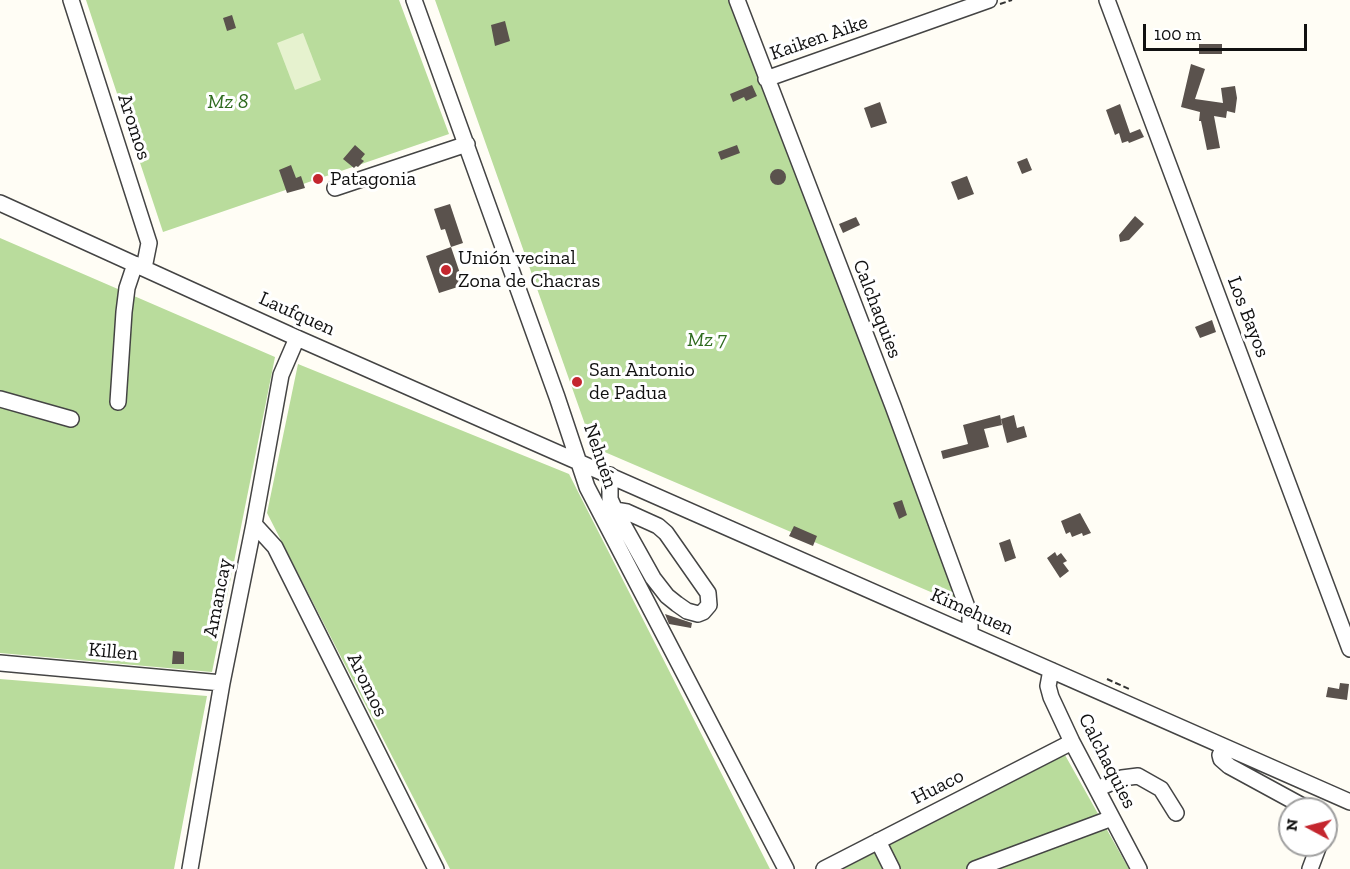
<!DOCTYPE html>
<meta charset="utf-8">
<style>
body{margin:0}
#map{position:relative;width:1350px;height:869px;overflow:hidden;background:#fffdf5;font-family:"Zilla Slab",serif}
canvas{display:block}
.north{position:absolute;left:1278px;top:797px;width:60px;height:60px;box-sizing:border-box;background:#fff;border:2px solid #a0a0a0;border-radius:50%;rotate:277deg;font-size:16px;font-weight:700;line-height:24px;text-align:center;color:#111}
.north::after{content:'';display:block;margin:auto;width:21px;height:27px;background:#c4262e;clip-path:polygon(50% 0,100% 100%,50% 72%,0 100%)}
.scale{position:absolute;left:1143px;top:24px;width:164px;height:27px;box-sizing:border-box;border:3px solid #111;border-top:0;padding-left:8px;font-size:18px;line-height:21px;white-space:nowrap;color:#111;-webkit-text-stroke:4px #fff;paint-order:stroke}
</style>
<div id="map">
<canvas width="1350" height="869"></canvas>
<div class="north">N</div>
<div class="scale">100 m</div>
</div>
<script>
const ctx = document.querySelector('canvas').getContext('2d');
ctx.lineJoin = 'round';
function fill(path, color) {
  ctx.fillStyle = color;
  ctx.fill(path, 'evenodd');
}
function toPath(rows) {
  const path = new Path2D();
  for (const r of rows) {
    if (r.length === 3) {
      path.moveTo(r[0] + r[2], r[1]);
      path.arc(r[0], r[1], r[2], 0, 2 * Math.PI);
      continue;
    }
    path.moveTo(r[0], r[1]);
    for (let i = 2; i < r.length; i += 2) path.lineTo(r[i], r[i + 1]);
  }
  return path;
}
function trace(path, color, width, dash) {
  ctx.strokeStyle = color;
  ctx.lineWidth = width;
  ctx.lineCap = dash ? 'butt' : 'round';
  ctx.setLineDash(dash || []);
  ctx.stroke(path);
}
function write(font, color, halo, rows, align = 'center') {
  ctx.font = font + ' "Zilla Slab",serif';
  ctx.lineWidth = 6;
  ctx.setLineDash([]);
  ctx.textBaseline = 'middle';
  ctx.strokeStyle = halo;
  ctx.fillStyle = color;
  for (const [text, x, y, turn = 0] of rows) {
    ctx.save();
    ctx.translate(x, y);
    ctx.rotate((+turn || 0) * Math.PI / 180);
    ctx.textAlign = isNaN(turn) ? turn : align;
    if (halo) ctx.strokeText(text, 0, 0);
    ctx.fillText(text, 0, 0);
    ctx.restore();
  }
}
const forest = toPath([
 [86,0,399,0,449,134,163,232],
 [435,0,731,0,961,605,593,447],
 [0,238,275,357,212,672,0,653],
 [298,364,569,474,770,869,450,869,267,513],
 [0,679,207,696,174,869,0,869],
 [1065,755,1129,869,843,869]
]);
const pitch = toPath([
 [303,33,321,80,295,90,277,43]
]);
const building = toPath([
 [232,15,236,28,227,31,223,18],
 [505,21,510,41,495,46,491,25],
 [1199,44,1222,44,1222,54,1199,54],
 [1191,64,1205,69,1195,99,1223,103,1221,88,1235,86,1237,98,1235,113,1227,111,1226,118,1214,116,1220,148,1207,150,1201,121,1199,121,1200,112,1181,107],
 [752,85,757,96,746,101,744,97,733,102,730,94],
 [880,102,887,123,871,128,864,108],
 [1120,104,1130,133,1140,129,1144,137,1129,143,1128,141,1122,143,1119,133,1115,135,1106,110],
 [355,145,365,154,361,159,364,161,358,167,356,166,354,168,343,159],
 [737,145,740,153,721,160,718,152],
 [1027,158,1032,170,1022,174,1017,162],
 [291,165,296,178,301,176,305,188,287,193,279,170],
 [778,177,8],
 [967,176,974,194,958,200,951,182],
 [450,204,463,243,451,247,445,229,441,230,434,209],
 [1135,216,1144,224,1129,240,1120,242,1119,235],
 [856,217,860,225,843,233,839,224],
 [451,247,464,285,439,293,426,256],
 [1212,320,1216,332,1200,338,1195,327],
 [1000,415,1002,425,984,429,989,447,943,459,941,451,968,444,963,425],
 [1014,415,1017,428,1024,426,1027,437,1007,443,1001,419],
 [902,500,907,515,899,519,893,503],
 [1080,513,1091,533,1083,536,1082,533,1072,537,1070,532,1066,534,1061,521],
 [794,526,817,536,813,546,789,536],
 [1010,539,1016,558,1005,562,999,543],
 [1055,552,1057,556,1061,553,1067,561,1063,563,1069,571,1060,578,1047,558],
 [665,614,692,623,691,628,669,624],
 [173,651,184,652,184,664,172,664],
 [1340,683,1349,684,1347,700,1326,697,1328,687,1339,689]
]);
const path = toPath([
 [1000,4,1012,0],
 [1107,679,1129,689]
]);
const minor = toPath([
 [71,0,149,243,144,268],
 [414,0,557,397,587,487,786,869],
 [737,0,893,406,970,615,970,634],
 [1107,0,1350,649],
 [766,79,989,0],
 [335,188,467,144],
 [0,203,297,338,1350,802],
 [0,399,71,419],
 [118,402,124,312,127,288,135,264],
 [610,475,610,499,615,510,653,578,667,596,677,604,687,611,698,614,703,612,709,605,708,593,666,533,658,526,627,512,615,510],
 [254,524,275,547,436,869],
 [0,663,222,683],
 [1051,670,1048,686,1051,697,1072,742,1139,869],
 [1224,747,1220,755,1221,759,1229,766,1308,809],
 [1097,789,1122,778,1138,776,1161,789,1176,813],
 [878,841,892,869],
 [190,869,222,683,254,524,281,375,297,338],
 [824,869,1072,742],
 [975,869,1112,818],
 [1310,869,1319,845]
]);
const markers = [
 [318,179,6,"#c4262e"],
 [446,270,6,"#c4262e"],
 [577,382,6,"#c4262e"]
];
const streetNames = [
 ["Kaiken Aike",819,38,-19],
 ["Aromos",134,127,72],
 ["Calchaquies",877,309,69],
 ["Laufquen",297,314,24],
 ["Los Bayos",1248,317,69],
 ["Nehuén",600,456,71],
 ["Amancay",218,598,-79],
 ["Kimehuen",972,612,24],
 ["Killen",113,652,5],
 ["Aromos",367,685,64],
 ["Calchaquies",1107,761,63],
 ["Huaco",938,787,-27]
];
const parkNames = [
 ["Mz 8",228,102],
 ["Mz 7",707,340]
];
const poiNames = [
 ["Patagonia",330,179],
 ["Unión vecinal",458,258],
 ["Zona de Chacras",458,281],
 ["San Antonio",589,370],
 ["de Padua",589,393]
];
fill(forest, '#b9dc9c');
fill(pitch, '#e6f2cf');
fill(building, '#5a524d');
trace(minor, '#444', 18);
trace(path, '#333', 2, [6, 3]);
trace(minor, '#fff', 15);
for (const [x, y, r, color] of markers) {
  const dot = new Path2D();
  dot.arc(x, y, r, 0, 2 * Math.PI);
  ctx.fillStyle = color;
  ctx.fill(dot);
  trace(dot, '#fff', 2);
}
write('20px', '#111', '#fff', streetNames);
write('italic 20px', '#2f6b1f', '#fff', parkNames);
write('20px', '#111', '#fff', poiNames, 'left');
</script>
